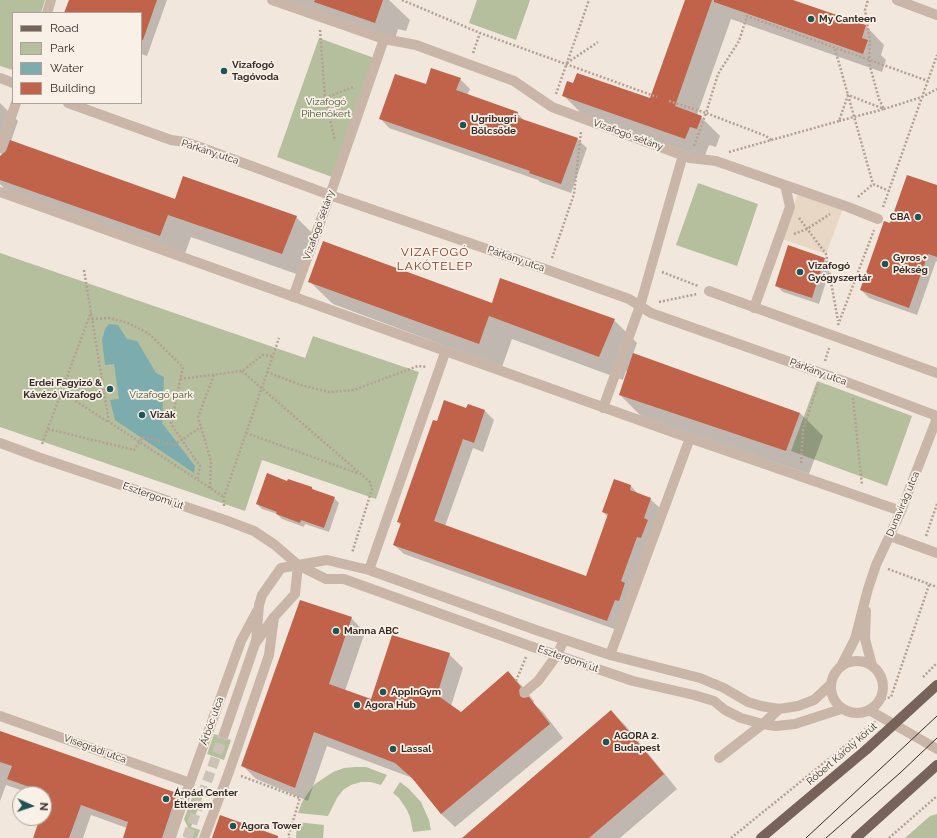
<!DOCTYPE html>
<meta charset="utf-8">
<style>
body{margin:0}
#map{position:relative;width:937px;height:838px;overflow:hidden;background:#f1e7dc;font-family:Raleway,sans-serif}
canvas{display:block}
.legend{position:absolute;left:12px;top:12px;width:130px;height:92px;box-sizing:border-box;background:#f9f1e8;border:1px solid #aba29b;margin:0;padding:5px 7px;list-style:none;font-size:12px;color:#362c28}
.legend li{display:flex;align-items:center;gap:8px;height:20px}
.legend b{width:20px;border:1px solid #aba29b}
.north{position:absolute;left:12px;top:786px;width:40px;height:40px;box-sizing:border-box;background:#f9f1e8;border:1px solid #aba29b;border-radius:50%;rotate:93deg;font-size:11px;font-weight:700;line-height:16px;text-align:center;color:#362c28}
.north::after{content:'';display:block;margin:auto;width:14px;height:18px;background:#1f5456;clip-path:polygon(50% 0,100% 100%,50% 72%,0 100%)}
</style>
<div id="map">
<canvas width="937" height="838"></canvas>
<ul class="legend">
<li><b style="height:5px;background:#77635a"></b>Road</li>
<li><b style="height:11px;background:#b5bf9d"></b>Park</li>
<li><b style="height:11px;background:#7cacad"></b>Water</li>
<li><b style="height:11px;background:#c1634a"></b>Building</li>
</ul>
<div class="north">N</div>
</div>
<script>
const ctx = document.querySelector('canvas').getContext('2d');
ctx.lineJoin = 'round';
function fill(path, color) {
  ctx.fillStyle = color;
  ctx.fill(path, 'evenodd');
}
function toPath(rows) {
  const path = new Path2D();
  for (const r of rows) {
    if (r.length === 3) {
      path.moveTo(r[0] + r[2], r[1]);
      path.arc(r[0], r[1], r[2], 0, 2 * Math.PI);
      continue;
    }
    path.moveTo(r[0], r[1]);
    for (let i = 2; i < r.length; i += 2) path.lineTo(r[i], r[i + 1]);
  }
  return path;
}
function trace(path, color, width, dash) {
  ctx.strokeStyle = color;
  ctx.lineWidth = width;
  ctx.lineCap = dash ? 'butt' : 'round';
  ctx.setLineDash(dash || []);
  ctx.stroke(path);
}
function write(font, color, halo, rows, align = 'center') {
  ctx.font = font + ' Raleway,sans-serif';
  ctx.lineWidth = 3.5;
  ctx.setLineDash([]);
  ctx.textBaseline = 'middle';
  ctx.strokeStyle = halo;
  ctx.fillStyle = color;
  for (const [text, x, y, turn = 0] of rows) {
    ctx.save();
    ctx.translate(x, y);
    ctx.rotate((+turn || 0) * Math.PI / 180);
    ctx.textAlign = isNaN(turn) ? turn : align;
    if (halo) ctx.strokeText(text, 0, 0);
    ctx.fillText(text, 0, 0);
    ctx.restore();
  }
}
const green = toPath([
 [0,0,45,0,41,13,13,13,13,70,0,66],
 [477,0,530,0,516,40,469,23],
 [319,38,374,58,332,177,277,157],
 [698,183,758,204,737,266,676,245],
 [0,253,305,358,313,336,419,372,376,499,262,460,245,511,0,427],
 [817,381,912,416,887,486,791,451],
 [214,734,231,740,224,760,207,754],
 [355,767,366,767,387,775,381,785,371,782,361,782,351,785,343,790,337,798,328,816,298,813,302,802,308,793,315,784,333,772,344,768],
 [400,782,408,788,421,802,429,820,431,830,413,832,410,817,407,810,399,798,393,793],
 [195,790,204,793,191,827,200,830,197,838,190,838,191,834,184,819],
 [937,814,937,838,905,838,930,816],
 [297,822,324,825,323,838,296,838]
]);
const plaza = toPath([
 [799,190,844,206,826,254,782,239]
]);
const water = toPath([
 [109,324,118,325,127,339,137,341,156,373,164,377,162,423,195,466,194,473,115,420,110,400,119,399,114,364,105,365,102,340,105,329]
]);
const shadow = toPath([
 [70,0,167,0,147,56,141,54,141,13,65,13],
 [277,0,389,0,410,20,406,31,398,29,394,42],
 [686,0,790,0,866,26,884,45,881,55,886,60,882,72,731,19,697,115,701,117,720,136,716,147,709,145,704,158,582,114,563,95,651,100],
 [460,79,470,89,467,95,517,113,526,122,577,139,587,148,571,193,540,182,538,180,389,128,380,118,426,86],
 [0,103,18,121,11,141,176,200,296,217,319,240,305,277,191,237,183,259,17,201,0,184,0,159,2,154,0,153],
 [937,186,937,262,936,261,917,315,869,298,861,290,891,224],
 [824,259,831,266,819,304,783,292,776,285],
 [309,281,614,320,637,343,633,354,800,413,823,436,809,474,643,418,620,395,628,372,626,371,623,380,512,339,502,367,333,304],
 [467,410,485,411,494,420,483,452,473,448,445,526,586,577,608,517,603,512,614,480,631,486,639,495,650,499,660,508,617,630,404,554,394,545,401,525,398,522,438,422],
 [288,482,312,488,315,492,334,498,339,503,329,532,305,524,304,527,282,519,277,514,262,509,257,504],
 [351,618,365,632,345,691,371,700,449,654,463,668,451,706,461,713,508,672,522,686,534,701,533,703,543,712,563,738,455,827,441,814,418,784,410,777,327,746,308,801,256,779,242,765],
 [611,711,626,726,677,789,620,838,464,838],
 [0,732,177,794,187,804,176,838,124,838,127,828,91,815,83,838,34,838,41,818,44,818,44,811,48,800,44,798,44,794,32,794,6,785,0,801]
]);
const building = toPath([
 [69,0,157,0,143,40,141,40,141,13,64,13],
 [315,0,383,0,375,23,314,2],
 [685,0,712,0,675,106,702,116,697,129,690,127,685,139,562,96,567,81,573,83,577,73,650,98],
 [714,0,793,0,866,25,862,38,868,40,863,54,714,2],
 [431,68,461,78,456,90,518,112,516,117,578,138,561,184,529,173,530,171,379,119,395,74,426,84],
 [10,140,175,199,183,176,297,216,282,254,168,215,160,236,0,180,0,156,6,151],
 [907,175,937,185,937,257,928,254,909,308,860,290,884,221,890,223],
 [323,241,492,303,500,278,615,319,599,357,489,316,479,344,308,282],
 [788,245,825,258,812,298,775,286],
 [633,353,800,413,786,451,619,395],
 [444,400,466,408,468,404,485,410,474,443,463,439,434,521,586,576,608,514,602,512,614,479,631,485,630,490,651,498,644,518,648,520,641,538,637,537,621,581,625,583,619,601,615,600,607,621,393,545,401,523,397,522,433,420,437,421],
 [267,473,287,481,288,479,312,487,312,489,335,497,324,528,301,520,300,523,276,514,277,512,256,504],
 [300,600,352,617,329,684,371,699,392,635,450,653,437,695,461,712,508,671,521,687,519,690,520,696,523,698,529,697,550,724,441,814,412,778,395,763,314,732,295,788,241,766],
 [611,710,664,774,589,838,462,838],
 [0,731,177,793,162,838,123,838,128,822,81,805,69,838,33,838,40,818,44,818,44,808,49,794,7,779,12,766,0,762],
 [220,815,278,836,278,838,212,838]
]);
const minorTunnel = toPath([
 [187,838,224,734]
]);
const path = toPath([
 [402,0,480,33,657,97],
 [320,30,325,98,335,141],
 [835,49,873,184],
 [473,53,480,33],
 [567,63,598,42],
 [556,94,589,0],
 [325,98,353,87],
 [669,101,706,113,694,146],
 [839,121,884,109,879,99,869,63,870,41,865,10,868,0],
 [771,140,766,136,706,113,718,74,739,41,747,16,928,81],
 [729,152,839,121,848,95,884,109,922,97,937,89],
 [858,197,873,184,889,191],
 [883,207,937,55],
 [799,218,826,254,838,321],
 [794,234,807,229,830,214],
 [552,258,574,194,581,131],
 [84,270,109,422,224,497],
 [662,272,698,286],
 [659,302,697,294],
 [92,319,109,318,128,323,148,333,183,367,171,424,200,466,197,480],
 [838,325,874,230],
 [825,361,829,348],
 [242,371,370,482,372,489,352,553],
 [267,372,301,385,329,392,354,390,418,366,427,367],
 [180,379,242,371,263,355,273,356],
 [62,392,108,422],
 [853,398,862,485],
 [48,429,134,450,143,437,174,445,201,427],
 [246,433,357,473],
 [42,444,91,312],
 [801,463,803,430,818,384],
 [210,488,211,461,198,417,214,375],
 [224,506,224,497,226,491,279,338],
 [926,536,937,504],
 [888,569,937,587],
 [516,681,526,657],
 [880,700,891,697,929,585],
 [241,776,300,798,289,834,289,838],
 [731,838,852,740],
 [889,838,937,796]
]);
const minor = toPath([
 [272,0,384,39,416,45,514,81,552,107,690,158,716,161,848,207,878,219],
 [897,0,937,15],
 [47,13,51,0],
 [0,78,13,83],
 [68,103,171,140,185,142,197,146,330,195,545,269,629,299,651,313,852,384,937,416],
 [0,148,16,103],
 [0,192,678,434,901,511],
 [709,291,937,373],
 [293,297,330,195,384,39],
 [754,308,790,207,785,185],
 [603,408,640,306,683,155],
 [0,443,38,457,225,520,254,531,275,545,298,565,326,579,344,579,530,646,633,681,694,695,714,701,725,710,741,718,763,724,776,726,795,724,841,709],
 [890,536,937,553],
 [369,570,446,350],
 [866,611,865,639,872,665],
 [257,641,274,617,295,594,298,565],
 [610,655,690,438],
 [857,687,26],
 [841,666,855,639,868,589,876,565,901,511,937,418],
 [525,692,538,681,557,655,564,640],
 [869,710,937,749],
 [0,716,190,783],
 [224,734,256,641,259,605,262,595,281,568,327,560,369,570,536,630,610,655,700,678,724,688,748,702,761,706,779,709,798,706,814,700,830,685],
 [719,758,763,724,779,709],
 [170,838,241,641,257,611],
 [204,838,229,772,269,655,274,617]
]);
const major = toPath([
 [761,838,867,749],
 [856,838,937,765]
]);
const tram = toPath([
 [806,838,937,716],
 [826,838,900,773,937,738]
]);
const pathBridge = toPath([
 [923,677,937,663],
 [852,740,876,721]
]);
const majorBridge = toPath([
 [867,749,937,685]
]);
const markers = [
 [811,19,4,"#1f5456"],
 [224,71,4,"#1f5456"],
 [463,125,4,"#1f5456"],
 [918,217,4,"#1f5456"],
 [885,264,4,"#1f5456"],
 [800,272,4,"#1f5456"],
 [110,389,4,"#1f5456"],
 [142,415,4,"#1f5456"],
 [336,631,4,"#1f5456"],
 [383,692,4,"#1f5456"],
 [357,705,4,"#1f5456"],
 [606,742,4,"#1f5456"],
 [393,749,4,"#1f5456"],
 [166,799,4,"#1f5456"],
 [233,826,4,"#1f5456"]
];
const poiNames = [
 ["My Canteen",819,19],
 ["Vizafogó",232,65],
 ["Tagóvoda",232,77],
 ["Ugribugri",471,119],
 ["Bölcsőde",471,131],
 ["CBA",910,217,"right"],
 ["Gyros +",893,258],
 ["Pékség",893,270],
 ["Vizafogó",808,266],
 ["Gyógyszertár",808,278],
 ["Erdei Fagyizó &",102,383,"right"],
 ["Kávézó Vizafogó",102,395,"right"],
 ["Vizák",150,415],
 ["Manna ABC",344,631],
 ["AppInGym",391,692],
 ["Agora Hub",365,705],
 ["AGORA 2.",614,736],
 ["Budapest",614,748],
 ["Lassal",401,749],
 ["Árpád Center",174,793],
 ["Étterem",174,805],
 ["Agora Tower",241,826]
];
const parkNames = [
 ["Vizafogó",326,102],
 ["Pihenőkert",326,114],
 ["Vizafogó park",161,395]
];
const streetNames = [
 ["Vizafogó sétány",628,135,20],
 ["Párkány utca",210,152,18],
 ["Vizafogó sétány",319,225,-70],
 ["Párkány utca",516,259,19],
 ["Párkány utca",818,372,20],
 ["Esztergomi út",153,496,19],
 ["Dunavirág utca",903,504,-67],
 ["Esztergomi út",568,659,19],
 ["Árbóc utca",212,721,-70],
 ["Visegrádi utca",95,749,20],
 ["Róbert Károly körút",842,754,-41]
];
const quarterNames = [
 ["VIZAFOGÓ",435,252],
 ["LAKÓTELEP",435,266]
];
fill(green, '#b5bf9d');
fill(plaza, '#e8d7c4');
fill(water, '#7cacad');
fill(shadow, '#0003');
fill(building, '#c1634a');
trace(minorTunnel, '#ccc2b8', 10, [10, 5]);
trace(path, '#b4a093', 2.5, [2, 2]);
trace(minor, '#c9b6a8', 10);
trace(major, '#77635a', 10);
trace(tram, '#362c28', 1);
trace(pathBridge, '#b4a093', 2.5, [2, 2]);
trace(majorBridge, '#77635a', 10);
for (const [x, y, r, color] of markers) {
  const dot = new Path2D();
  dot.arc(x, y, r, 0, 2 * Math.PI);
  ctx.fillStyle = color;
  ctx.fill(dot);
  trace(dot, '#f9f1e8', 1.5);
}
write('bold 10px', '#362c28', '#f9f1e8', poiNames, 'left');
write('10px', '#46532d', '#f9f1e8', parkNames);
write('10px', '#362c28', '#f9f1e8', streetNames);
ctx.letterSpacing = '1px';
write('12px', '#823824', '#f9f1e8', quarterNames);
ctx.letterSpacing = '0px';
</script>
